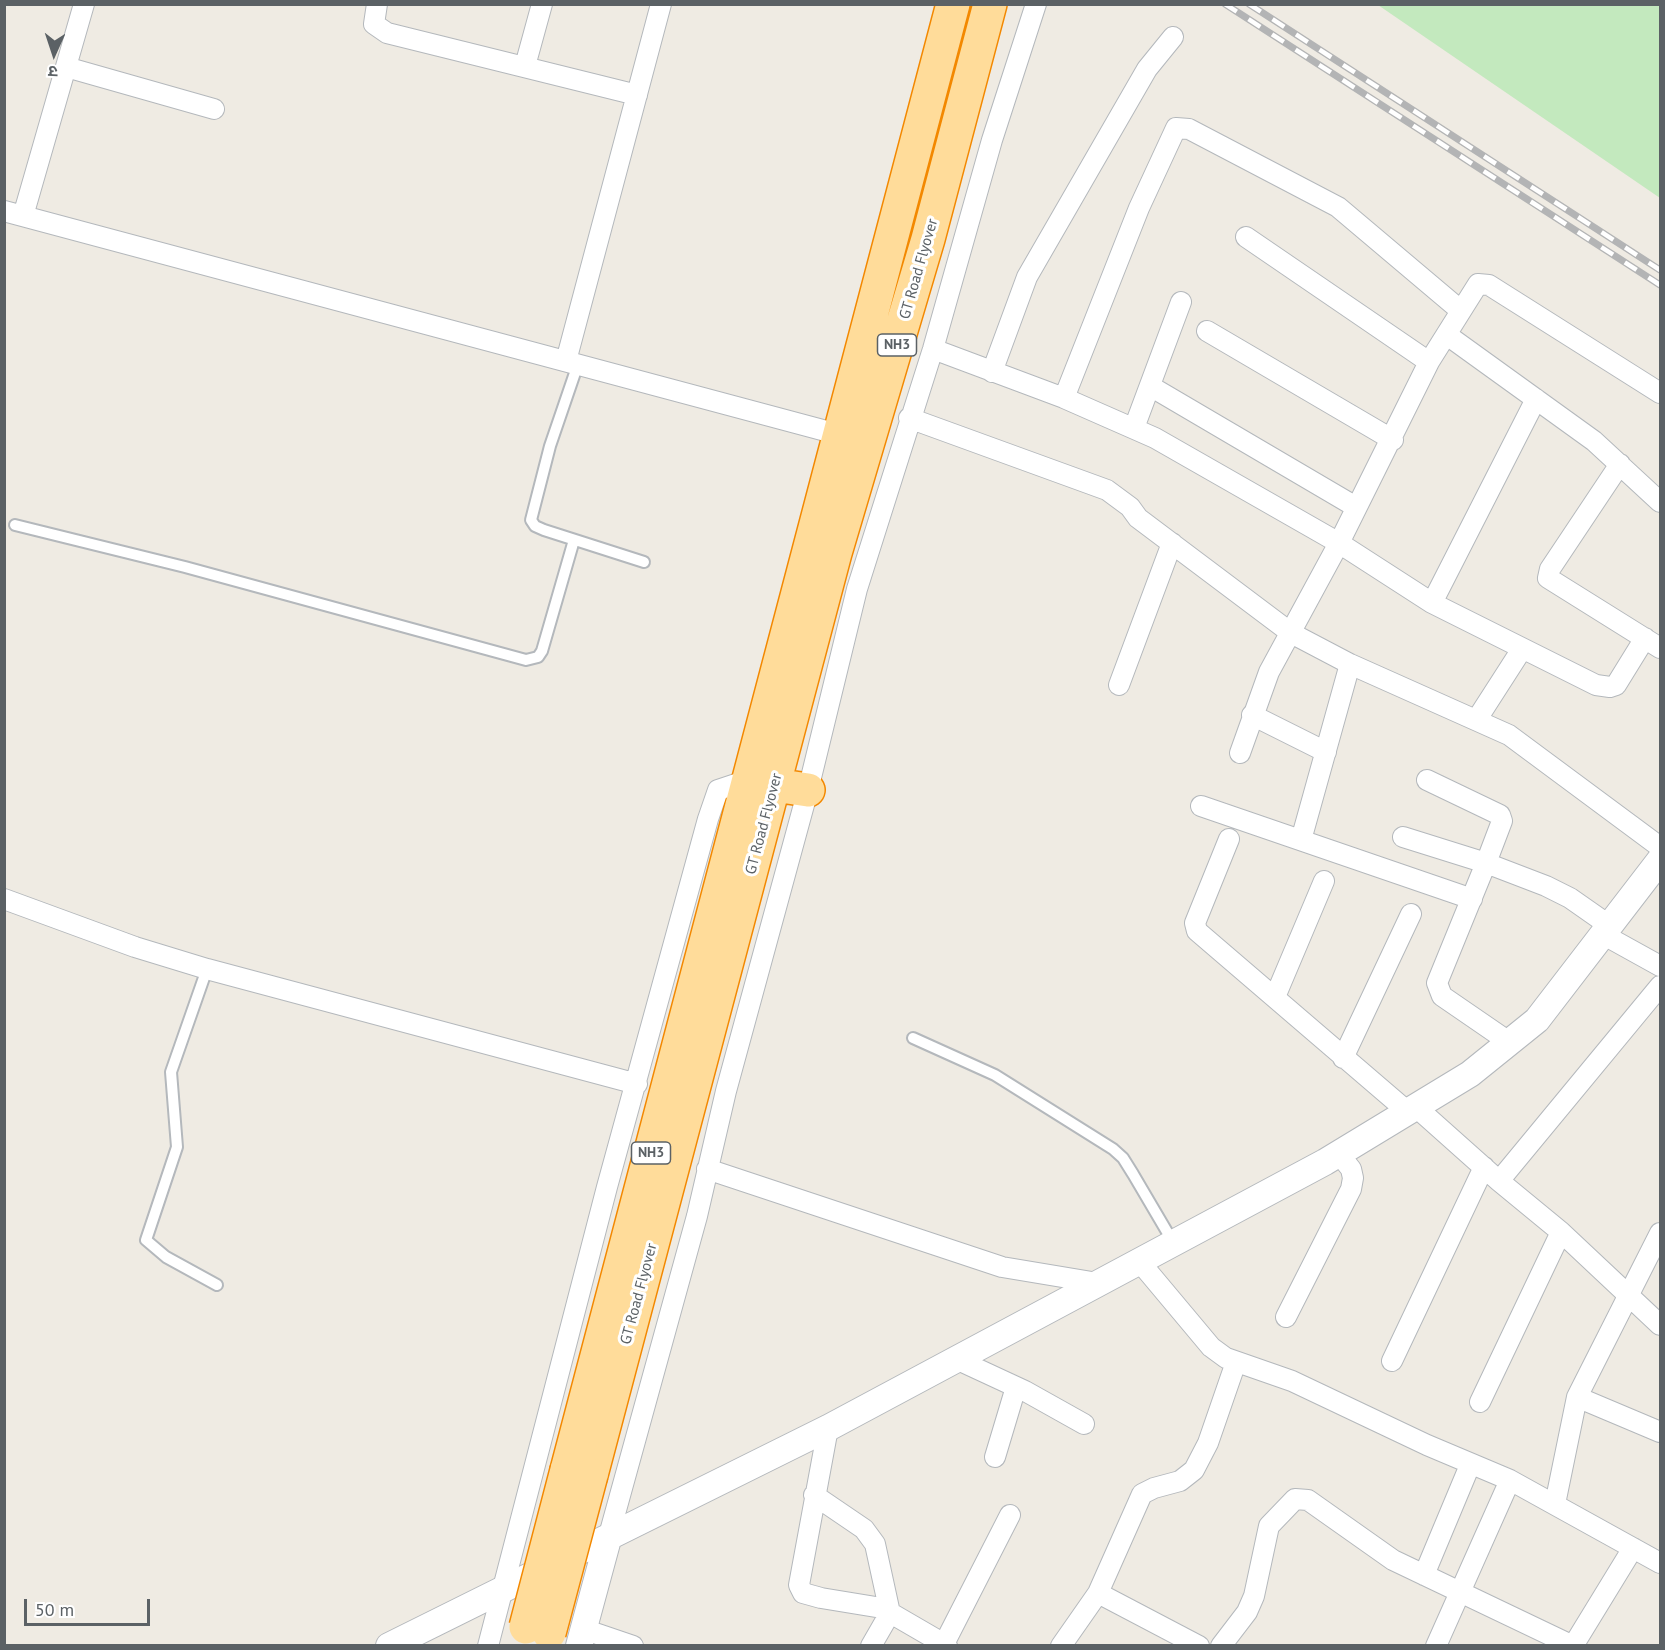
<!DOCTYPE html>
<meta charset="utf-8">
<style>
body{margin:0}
#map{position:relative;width:1665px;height:1650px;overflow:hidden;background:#efebe3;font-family:"PT Sans","Noto Sans Devanagari",sans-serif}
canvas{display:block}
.frame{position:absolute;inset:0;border:6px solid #5b6165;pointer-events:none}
.north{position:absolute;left:24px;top:24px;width:60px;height:60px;-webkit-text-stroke:4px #fff;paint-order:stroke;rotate:183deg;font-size:16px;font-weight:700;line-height:24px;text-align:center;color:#5b6165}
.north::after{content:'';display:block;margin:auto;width:21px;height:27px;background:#5b6165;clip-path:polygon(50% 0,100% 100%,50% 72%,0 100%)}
.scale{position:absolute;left:24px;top:1599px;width:126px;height:27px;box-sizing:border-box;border:3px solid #5b6165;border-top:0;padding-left:8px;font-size:18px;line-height:21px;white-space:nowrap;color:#5b6165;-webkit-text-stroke:4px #fff;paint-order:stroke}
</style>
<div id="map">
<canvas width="1665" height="1650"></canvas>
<div class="frame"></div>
<div class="north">उ</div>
<div class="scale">50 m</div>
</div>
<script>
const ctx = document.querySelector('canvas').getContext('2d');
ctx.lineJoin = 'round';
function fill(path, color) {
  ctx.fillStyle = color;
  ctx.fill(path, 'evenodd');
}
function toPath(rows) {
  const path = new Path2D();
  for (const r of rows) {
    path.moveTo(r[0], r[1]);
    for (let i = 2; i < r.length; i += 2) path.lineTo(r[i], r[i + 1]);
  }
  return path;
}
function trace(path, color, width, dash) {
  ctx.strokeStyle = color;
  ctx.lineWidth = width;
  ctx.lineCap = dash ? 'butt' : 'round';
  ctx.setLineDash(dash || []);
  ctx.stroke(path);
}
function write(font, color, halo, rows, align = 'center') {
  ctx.font = font + ' "PT Sans",sans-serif';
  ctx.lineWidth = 6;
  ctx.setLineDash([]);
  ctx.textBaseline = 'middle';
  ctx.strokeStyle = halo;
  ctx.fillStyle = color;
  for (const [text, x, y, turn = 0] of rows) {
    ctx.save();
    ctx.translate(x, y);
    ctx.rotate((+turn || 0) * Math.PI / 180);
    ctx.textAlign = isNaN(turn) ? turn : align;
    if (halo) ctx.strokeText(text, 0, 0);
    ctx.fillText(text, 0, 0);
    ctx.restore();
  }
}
const green = toPath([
 [1378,5,1660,5,1660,198]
]);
const service = toPath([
 [578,364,550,446,531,520,535,526,544,530,644,562],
 [15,525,185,567,526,660,538,657,542,651,574,540],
 [207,969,171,1072,177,1147,146,1240,166,1257,217,1285],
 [913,1038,995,1075,1113,1149,1123,1158,1133,1174,1173,1242]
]);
const minor = toPath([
 [377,4,374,24,387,33,637,95],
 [525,66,542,4],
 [66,67,214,109],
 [4,211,841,435],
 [23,216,84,4],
 [1246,237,1429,362],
 [1207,331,1393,440],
 [1447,335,1594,441,1660,502],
 [933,349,1064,398,1155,438,1339,543,1432,603,1596,685,1610,687,1616,685,1645,638],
 [566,361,661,4],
 [992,372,1027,277,1147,69,1173,37],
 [1150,386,1356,507],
 [1064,398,1139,208,1176,128,1189,129,1338,207,1460,310],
 [909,418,1107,490,1130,507,1138,518,1291,633,1350,664,1509,735,1660,847],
 [1134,428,1181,302],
 [1620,464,1550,569,1548,578,1660,648],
 [1432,603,1536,399],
 [1119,685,1172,543],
 [1252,715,1326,752],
 [1477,719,1522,649],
 [1240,753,1269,672,1339,543,1429,362,1478,284,1489,285,1660,393],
 [1427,780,1500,815,1502,821,1486,863,1437,983,1442,996,1509,1042],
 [1201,806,1472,899],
 [1403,837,1486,863,1546,886,1570,898,1610,926],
 [1229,839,1195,923,1197,931,1408,1112],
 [1301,840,1350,664],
 [4,899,135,947,207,969,637,1084],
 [1604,935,1660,966],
 [1275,997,1324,881],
 [1343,1058,1411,914],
 [1416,1107,1499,1181,1561,1232,1660,1325],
 [707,1169,1002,1267,1098,1283],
 [1499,1181,1660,986],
 [1139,1261,1211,1347,1226,1358,1292,1381,1427,1445,1510,1480,1660,1563],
 [1286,1317,1351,1189,1353,1178,1351,1169,1339,1154],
 [956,1359,1025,1391,1084,1424],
 [1392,1361,1484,1167],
 [1577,1397,1660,1432],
 [1480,1402,1561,1232],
 [828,1428,799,1585,803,1593,821,1598,882,1608,944,1644],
 [995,1457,1016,1387],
 [814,1495,864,1529,875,1544,890,1613,871,1646],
 [1555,1504,1577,1397,1660,1233],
 [608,1539,697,1216,726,1091,808,790,857,589,933,349,992,140,1036,4],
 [1424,1575,1470,1465],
 [1098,1593,1199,1646],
 [583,1629,633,1646],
 [488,1646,607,1187,708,819,718,790,751,779],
 [947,1646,944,1644,1010,1515],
 [1061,1646,1098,1593,1142,1494,1154,1488,1180,1481,1194,1470,1208,1443,1236,1362],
 [1221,1646,1247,1612,1254,1596,1269,1526,1295,1499,1308,1500,1393,1560,1573,1646,1633,1548],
 [1436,1646,1510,1480]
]);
const tertiary = toPath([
 [389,1646,828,1428,1325,1162,1470,1074,1537,1020,1660,860],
 [579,1646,608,1539]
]);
const trunk = toPath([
 [774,785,808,790],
 [567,1470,953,4],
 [591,1475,835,553,928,239,990,4]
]);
const rail = toPath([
 [1225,4,1660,285],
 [1249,4,1660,270]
]);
const trunkBridge = toPath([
 [526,1627,567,1470],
 [549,1633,591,1475]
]);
const shields = [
 [897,345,39],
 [651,1153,39]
];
const shieldNames = [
 ["NH3",897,345],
 ["NH3",651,1153]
];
const streetNames = [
 ["GT Road Flyover",919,269,-74],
 ["GT Road Flyover",764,824,-75],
 ["GT Road Flyover",639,1294,-75]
];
fill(green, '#c3e9be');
trace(service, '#b4b8bc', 14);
trace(minor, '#b4b8bc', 22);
trace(tertiary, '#b4b8bc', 28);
trace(trunk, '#f38800', 36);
trace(service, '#fff', 10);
trace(minor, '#fff', 20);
trace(tertiary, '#fff', 26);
trace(trunk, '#ffdc9a', 33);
trace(rail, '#b3b4b5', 7);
trace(rail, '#fff', 4.5, [14]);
trace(trunkBridge, '#f38800', 36, []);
trace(trunkBridge, '#ffdc9a', 33);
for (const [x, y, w] of shields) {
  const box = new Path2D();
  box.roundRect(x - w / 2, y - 11, w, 22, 4.5);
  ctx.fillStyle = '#fff';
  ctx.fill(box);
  trace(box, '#5b6165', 1.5);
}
write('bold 14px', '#5b6165', null, shieldNames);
write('15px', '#5b6165', '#fff', streetNames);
</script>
